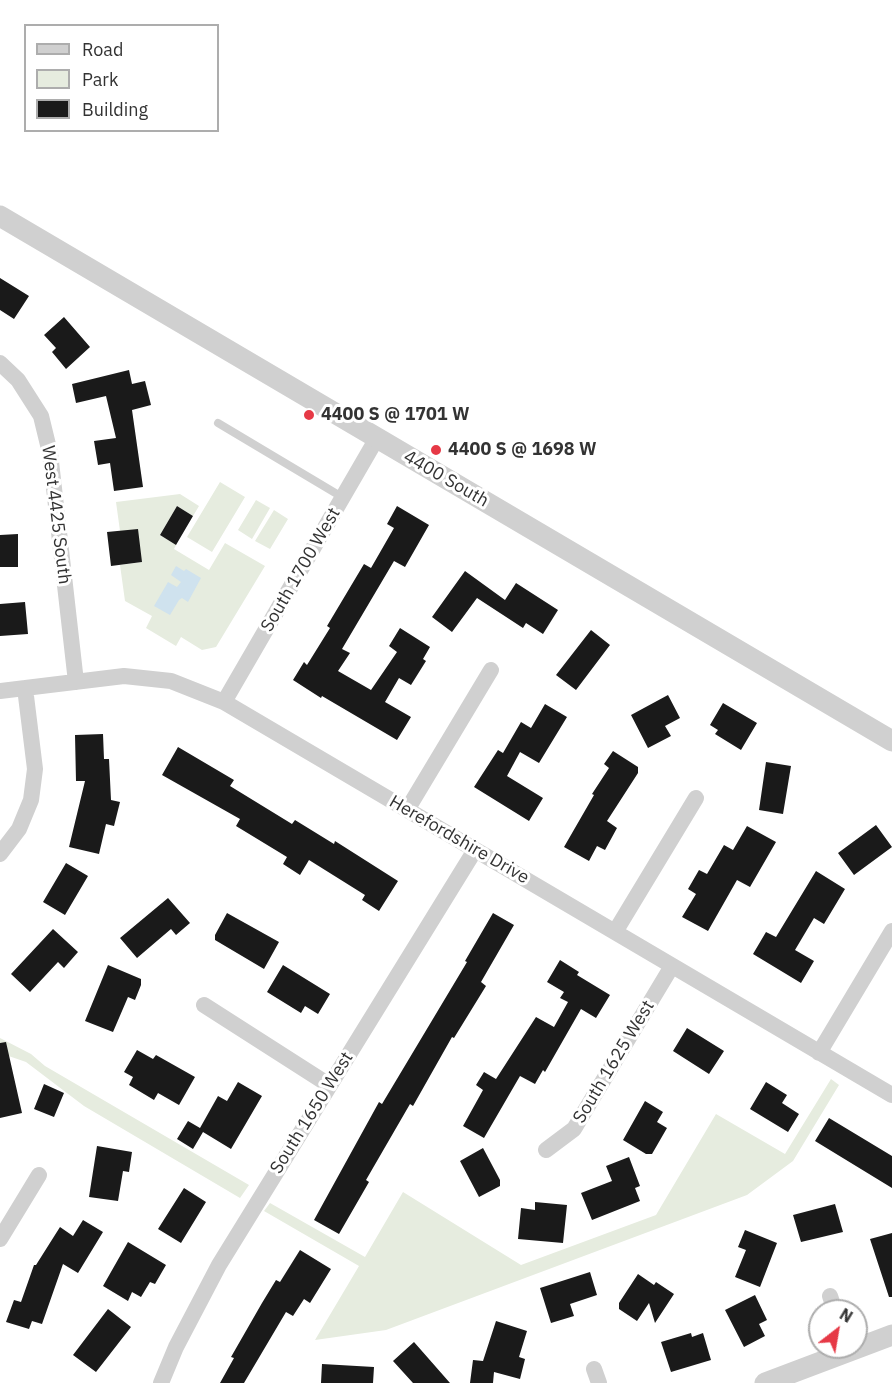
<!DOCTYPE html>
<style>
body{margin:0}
#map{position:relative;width:892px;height:1383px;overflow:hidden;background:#fff;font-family:"IBM Plex Sans",sans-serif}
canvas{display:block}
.legend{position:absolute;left:24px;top:24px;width:195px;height:108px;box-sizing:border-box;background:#fff;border:2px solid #adadad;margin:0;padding:8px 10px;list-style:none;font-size:18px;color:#333}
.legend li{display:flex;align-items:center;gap:12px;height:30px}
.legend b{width:30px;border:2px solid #adadad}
.north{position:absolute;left:808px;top:1299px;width:60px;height:60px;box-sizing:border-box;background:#fff;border:2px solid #adadad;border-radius:50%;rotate:31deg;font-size:16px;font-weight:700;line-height:24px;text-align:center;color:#333}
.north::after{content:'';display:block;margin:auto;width:21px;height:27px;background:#e63946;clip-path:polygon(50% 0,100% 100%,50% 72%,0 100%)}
</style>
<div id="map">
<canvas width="892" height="1383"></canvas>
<ul class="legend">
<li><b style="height:8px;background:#d0d0d0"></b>Road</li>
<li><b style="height:16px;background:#e6ecdf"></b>Park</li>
<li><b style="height:16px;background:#1a1a1a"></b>Building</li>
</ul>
<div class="north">N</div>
</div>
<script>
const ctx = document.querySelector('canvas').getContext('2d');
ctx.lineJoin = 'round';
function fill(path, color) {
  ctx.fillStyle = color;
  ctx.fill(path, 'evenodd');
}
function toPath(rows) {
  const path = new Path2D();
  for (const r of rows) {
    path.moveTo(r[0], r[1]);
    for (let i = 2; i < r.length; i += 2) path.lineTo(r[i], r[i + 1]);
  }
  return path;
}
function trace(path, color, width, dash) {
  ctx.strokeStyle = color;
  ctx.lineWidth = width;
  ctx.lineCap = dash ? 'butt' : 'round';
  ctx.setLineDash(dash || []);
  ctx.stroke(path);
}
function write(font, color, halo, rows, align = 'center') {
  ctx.font = font + ' "IBM Plex Sans",sans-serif';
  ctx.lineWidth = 6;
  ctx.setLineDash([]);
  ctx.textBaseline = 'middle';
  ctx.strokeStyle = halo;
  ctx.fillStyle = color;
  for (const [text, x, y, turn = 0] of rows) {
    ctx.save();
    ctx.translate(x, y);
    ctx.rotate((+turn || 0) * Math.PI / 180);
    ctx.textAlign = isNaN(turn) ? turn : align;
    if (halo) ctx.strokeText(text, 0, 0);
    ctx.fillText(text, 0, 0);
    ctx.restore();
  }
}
const green = toPath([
 [220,482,245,497,212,552,187,537],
 [180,494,199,506,193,516,177,506,160,535,176,545,174,549,209,570,225,543,265,566,216,647,202,650,181,637,176,646,146,628,152,616,125,601,120,565,142,562,120,531,116,502],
 [256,500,270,508,252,539,238,530],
 [274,510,288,519,270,549,255,541],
 [0,1038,31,1054,45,1066,249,1185,240,1198,84,1106,26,1062,0,1053],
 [831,1079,839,1085,793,1161,747,1195,386,1330,315,1340,359,1266,264,1211,270,1203,365,1257,403,1192,521,1265,656,1215,716,1114,785,1154]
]);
const water = toPath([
 [176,566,184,571,186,569,201,578,188,602,182,598,179,600,170,615,154,606,168,582,177,587,181,582,171,575]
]);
const building = toPath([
 [0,278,29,296,14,319,0,310],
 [64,317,90,347,66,369,52,352,56,348,44,335],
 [129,370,132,384,145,381,151,405,132,410,143,487,114,491,110,463,98,465,94,441,116,438,106,396,76,403,72,384],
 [177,506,193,516,176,545,160,535],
 [397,506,429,525,405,567,394,561,342,649,350,653,338,671,371,690,397,652,389,646,400,628,430,647,423,659,426,661,411,685,399,678,385,702,411,717,397,740,322,696,321,698,293,680,304,662,307,665,330,628,327,626,364,564,371,568,394,528,387,524],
 [138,529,142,562,111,566,107,532],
 [18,534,18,567,0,567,0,535],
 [465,571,505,600,516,583,558,610,543,634,526,623,523,628,477,598,452,632,432,617],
 [25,602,28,634,0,636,0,604],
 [591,630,610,645,576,690,556,675],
 [668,695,680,718,665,726,671,736,648,748,631,715],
 [723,703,757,723,741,750,715,734,718,730,710,725],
 [545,704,567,717,539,763,520,752,507,776,543,798,529,821,474,787,498,750,503,753,521,722,531,728],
 [103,734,104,759,109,759,111,800,120,802,114,826,106,824,99,854,69,847,85,781,76,781,75,735],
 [178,747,234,780,230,786,292,824,295,820,334,844,335,841,398,881,379,911,362,900,365,895,309,860,300,875,283,864,287,857,236,826,240,819,162,775],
 [613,751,638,767,638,773,607,821,617,828,605,850,597,846,589,861,564,847,594,795,592,794,609,768,604,764],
 [766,762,791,766,783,814,759,810],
 [876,825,892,847,854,875,838,853],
 [747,826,776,842,750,887,737,880,708,931,682,917,696,894,688,889,699,870,707,874,724,845,733,850],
 [66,863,88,876,65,915,43,902],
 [816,871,845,889,824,924,814,918,795,950,814,961,801,983,753,954,766,932,776,937],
 [168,898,190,923,176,935,171,929,137,958,120,938],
 [227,913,279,942,264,969,215,940,215,935],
 [493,913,514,925,481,982,486,986,454,1038,452,1037,413,1106,410,1104,366,1180,369,1182,339,1234,314,1220,379,1102,382,1104,467,962,465,961],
 [53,929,78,952,64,968,58,962,30,992,11,974],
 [560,960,579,972,577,975,610,995,596,1018,581,1009,545,1072,543,1070,535,1084,520,1076,484,1138,463,1126,483,1090,476,1085,484,1072,496,1079,536,1017,554,1027,568,1002,560,998,564,992,547,982],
 [108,965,141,979,141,985,135,1000,128,997,113,1032,85,1021],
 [283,965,330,994,318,1014,305,1006,301,1013,267,992],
 [687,1028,724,1051,709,1074,673,1051],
 [6,1042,22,1113,0,1118,0,1043],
 [137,1050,153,1059,156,1055,195,1077,179,1105,158,1093,154,1100,129,1085,133,1077,124,1072],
 [238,1082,262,1096,231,1149,203,1132,193,1149,177,1139,188,1121,200,1128,218,1096,227,1101],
 [766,1082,787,1095,782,1103,799,1114,788,1132,750,1109],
 [44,1084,64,1093,54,1117,34,1109],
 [645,1101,663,1112,657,1122,667,1128,652,1154,646,1154,623,1140],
 [829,1118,892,1156,892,1188,815,1141],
 [97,1146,132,1152,129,1172,123,1171,118,1201,89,1197],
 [483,1148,500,1180,500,1186,479,1197,460,1161],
 [629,1157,640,1186,635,1188,640,1201,592,1220,581,1193,612,1181,606,1166],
 [184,1188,206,1202,181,1243,158,1229],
 [535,1202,567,1205,563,1243,518,1239,521,1208,535,1210],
 [835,1204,843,1232,801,1242,793,1215],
 [83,1220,103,1232,78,1273,63,1264,42,1324,32,1321,29,1329,6,1322,14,1300,21,1302,34,1265,36,1265,60,1227,73,1236],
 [745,1230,777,1243,760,1287,735,1277,746,1250,738,1247],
 [892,1233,892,1297,889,1297,870,1239],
 [128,1242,166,1265,155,1284,150,1282,141,1297,132,1292,128,1301,103,1286],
 [300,1250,331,1269,310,1303,304,1299,293,1316,286,1312,244,1383,220,1383,234,1358,231,1357,262,1303,276,1280,280,1282],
 [590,1272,597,1295,570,1304,574,1316,551,1323,540,1288],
 [638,1274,654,1285,656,1282,674,1294,655,1323,649,1303,637,1321,619,1309,619,1303],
 [755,1295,767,1320,759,1324,765,1336,744,1347,725,1310],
 [108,1309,131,1327,96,1372,73,1355],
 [496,1321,527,1331,519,1357,525,1359,520,1379,494,1372,493,1383,470,1383,473,1360,483,1361],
 [691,1333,692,1337,703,1333,711,1360,671,1372,661,1342],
 [414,1342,450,1383,413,1383,393,1361],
 [322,1364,374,1367,373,1383,321,1383]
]);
const service = toPath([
 [218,423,342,497]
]);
const minor = toPath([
 [0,363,18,380,41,416,50,453,76,682],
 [0,691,124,676,171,681,224,702,892,1095],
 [224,702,377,438],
 [407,810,491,670],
 [0,854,19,829,31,800,35,769,25,688],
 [615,932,696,798],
 [204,1005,329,1085],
 [819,1053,892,931],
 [546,1150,574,1129,672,966],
 [0,1239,39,1175],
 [830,1296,835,1311],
 [594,1369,599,1383],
 [161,1383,176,1347,219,1265,475,850]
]);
const tertiary = toPath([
 [0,216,892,741],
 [765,1383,892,1335]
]);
const markers = [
 [309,415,6,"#e63946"],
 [436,450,6,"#e63946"]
];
const poiNames = [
 ["4400 S @ 1701 W",321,415],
 ["4400 S @ 1698 W",448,450]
];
const streetNames = [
 ["4400 South",446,479,30],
 ["West 4425 South",56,515,83],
 ["South 1700 West",301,570,-60],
 ["Herefordshire Drive",459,840,30],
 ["South 1625 West",614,1062,-59],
 ["South 1650 West",312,1113,-58]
];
fill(green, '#e6ecdf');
fill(water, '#cfe2ee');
fill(building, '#1a1a1a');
trace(service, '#d0d0d0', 8);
trace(minor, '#d0d0d0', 16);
trace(tertiary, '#d0d0d0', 21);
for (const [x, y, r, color] of markers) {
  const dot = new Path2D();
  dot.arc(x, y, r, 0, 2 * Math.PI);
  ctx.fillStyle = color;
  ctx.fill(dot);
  trace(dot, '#fff', 2);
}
write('bold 18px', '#333', '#fff', poiNames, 'left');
write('18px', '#333', '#fff', streetNames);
</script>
